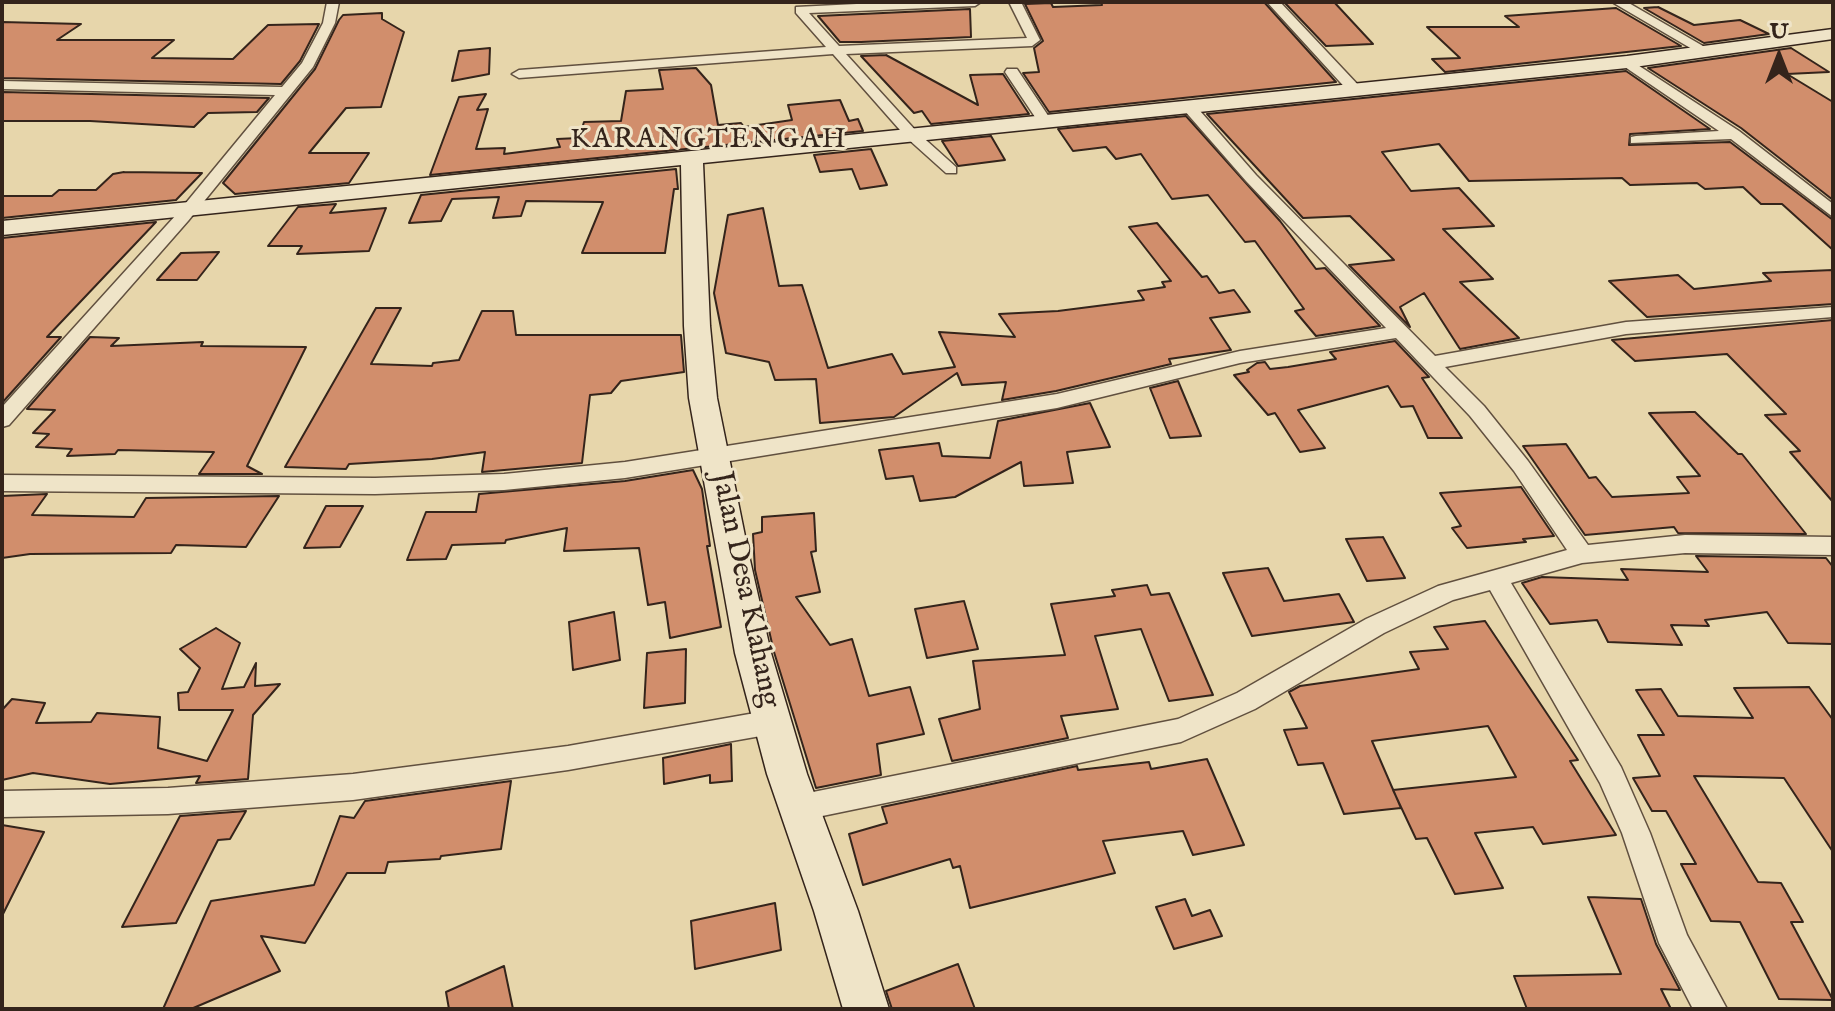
<!DOCTYPE html>
<style>
body{margin:0}
#map{position:relative;width:1835px;height:1011px;overflow:hidden;background:#e7d6ab;font-family:"IM FELL English",serif}
canvas{display:block}
.frame{position:absolute;inset:0;border:4px solid #34241b;pointer-events:none}
.north{position:absolute;left:1739px;top:16px;width:80px;height:80px;-webkit-text-stroke:6px #efe4c8;paint-order:stroke;rotate:0deg;font-size:22px;font-weight:700;line-height:32px;text-align:center;color:#34241b}
.north::after{content:'';display:block;margin:auto;width:28px;height:36px;background:#34241b;clip-path:polygon(50% 0,100% 100%,50% 72%,0 100%)}
</style>
<div id="map">
<canvas width="1835" height="1011"></canvas>
<div class="frame"></div>
<div class="north">U</div>
</div>
<script>
const ctx = document.querySelector('canvas').getContext('2d');
ctx.lineJoin = 'round';
function fill(path, color) {
  ctx.fillStyle = color;
  ctx.fill(path, 'evenodd');
}
function toPath(rows) {
  const path = new Path2D();
  for (const r of rows) {
    path.moveTo(r[0], r[1]);
    for (let i = 2; i < r.length; i += 2) path.lineTo(r[i], r[i + 1]);
  }
  return path;
}
function trace(path, color, width, dash) {
  ctx.strokeStyle = color;
  ctx.lineWidth = width;
  ctx.lineCap = dash ? 'butt' : 'round';
  ctx.setLineDash(dash || []);
  ctx.stroke(path);
}
function write(font, color, halo, rows, align = 'center') {
  ctx.font = font + ' "IM FELL English",serif';
  ctx.lineWidth = 6;
  ctx.setLineDash([]);
  ctx.textBaseline = 'middle';
  ctx.strokeStyle = halo;
  ctx.fillStyle = color;
  for (const [text, x, y, turn = 0] of rows) {
    ctx.save();
    ctx.translate(x, y);
    ctx.rotate((+turn || 0) * Math.PI / 180);
    ctx.textAlign = isNaN(turn) ? turn : align;
    if (halo) ctx.strokeText(text, 0, 0);
    ctx.fillText(text, 0, 0);
    ctx.restore();
  }
}
const building = toPath([
 [1101,2,1264,2,1336,82,1049,112,1023,73,1039,72,1034,48,1043,41,1025,4,1051,3,1053,7,1102,5,1101,2],
 [1284,2,1334,2,1373,44,1326,46,1284,2],
 [1658,7,1694,25,1740,20,1769,34,1704,43,1644,8,1658,7],
 [1616,8,1681,46,1445,72,1432,59,1460,58,1427,27,1519,27,1505,16,1616,8],
 [970,9,971,37,861,42,840,42,818,16,970,9],
 [382,13,382,19,404,32,381,107,346,108,309,153,369,153,349,183,235,194,223,183,315,69,339,20,343,15,382,13],
 [2,22,81,24,57,40,174,40,152,58,233,59,268,25,319,24,300,61,281,84,2,78,2,22],
 [490,48,489,74,452,81,459,51,490,48],
 [1791,48,1829,72,1787,74,1833,102,1833,200,1741,128,1648,68,1791,48],
 [886,55,978,105,970,75,1003,74,1029,114,931,124,922,111,914,113,861,56,886,55],
 [696,68,711,85,718,125,741,123,744,127,792,120,788,105,840,100,849,121,858,119,863,131,430,175,459,97,486,94,477,110,488,109,476,149,505,148,504,154,560,147,557,139,579,138,584,122,621,121,626,91,663,89,659,70,696,68],
 [1626,71,1710,129,1630,134,1629,145,1730,142,1833,220,1833,250,1782,204,1761,204,1743,187,1705,189,1697,183,1630,185,1622,178,1469,181,1439,144,1382,152,1411,191,1459,188,1494,226,1443,229,1493,279,1460,282,1519,338,1460,349,1424,293,1400,307,1410,327,1349,265,1394,260,1350,216,1303,218,1207,114,1626,71],
 [2,92,269,98,257,112,208,113,194,127,90,121,2,121,2,92],
 [1186,116,1280,221,1316,269,1325,268,1380,326,1316,336,1295,311,1304,309,1255,241,1245,242,1208,195,1172,199,1141,154,1116,159,1106,147,1073,151,1058,129,1186,116],
 [991,136,1005,160,958,166,942,141,991,136],
 [871,149,887,185,860,189,852,169,820,172,814,155,871,149],
 [676,169,678,189,674,189,665,253,582,253,603,202,526,201,521,216,493,218,499,197,452,199,441,221,409,223,421,195,676,169],
 [124,172,202,173,176,200,2,218,2,196,52,196,59,190,96,190,113,174,124,172],
 [336,204,330,213,386,208,369,251,297,254,302,246,268,246,298,207,336,204],
 [763,208,779,286,802,285,828,368,892,354,903,374,955,367,939,332,1015,337,999,314,1058,311,1144,300,1138,291,1165,287,1162,282,1171,281,1129,227,1157,223,1202,277,1207,276,1219,293,1234,290,1250,312,1210,318,1231,350,1169,359,1171,364,1056,391,1002,400,1006,382,962,385,957,373,894,417,820,423,816,379,775,380,769,362,726,353,714,293,728,215,763,208],
 [156,222,47,337,61,337,2,403,2,238,156,222],
 [219,252,197,280,157,280,181,253,219,252],
 [1833,270,1833,304,1647,317,1609,281,1678,275,1694,289,1771,281,1763,273,1833,270],
 [376,308,401,308,371,364,432,366,433,363,459,360,482,311,513,311,516,335,681,335,684,372,621,381,611,393,590,395,582,463,482,472,485,452,432,459,349,464,346,469,285,467,376,308],
 [1833,320,1833,502,1790,452,1800,451,1765,415,1786,414,1727,354,1635,361,1612,340,1833,320],
 [90,337,119,338,111,346,203,342,201,346,306,347,247,466,262,474,199,474,214,452,118,450,115,454,67,456,72,449,36,447,49,434,33,433,55,410,27,409,90,337],
 [1395,341,1429,377,1422,378,1462,438,1428,438,1413,406,1401,407,1388,386,1298,410,1325,448,1300,452,1275,413,1268,415,1234,375,1249,372,1247,370,1257,363,1265,362,1270,369,1288,367,1336,359,1330,352,1395,341],
 [1178,381,1201,436,1170,438,1150,388,1178,381],
 [1090,403,1110,447,1067,452,1073,483,1024,486,1021,462,955,497,920,501,913,476,886,479,879,450,939,443,942,456,990,458,998,421,1090,403],
 [1690,412,1695,412,1738,454,1742,454,1806,534,1678,533,1674,527,1585,535,1523,446,1566,444,1589,478,1596,477,1612,497,1689,493,1677,477,1700,476,1649,413,1690,412],
 [693,470,702,489,710,546,707,546,721,627,670,638,665,602,648,605,639,548,564,551,567,528,506,540,505,543,452,545,446,559,407,560,426,512,476,512,479,494,625,481,693,470],
 [1521,487,1554,536,1523,539,1526,542,1467,548,1452,528,1461,526,1440,493,1521,487],
 [47,494,32,515,134,517,146,498,279,496,246,547,176,545,171,553,30,554,2,558,2,496,47,494],
 [326,506,363,506,340,547,304,548,326,506],
 [814,513,816,551,811,552,820,592,796,597,830,645,852,639,869,696,910,687,924,734,877,744,881,775,816,788,774,652,755,570,753,534,762,532,762,517,814,513],
 [1383,537,1405,578,1367,581,1346,539,1383,537],
 [1696,556,1826,558,1833,567,1833,644,1788,643,1767,612,1705,620,1709,626,1671,625,1682,645,1608,642,1597,620,1550,624,1522,583,1542,577,1628,580,1621,569,1708,572,1696,556],
 [1268,568,1284,601,1339,594,1354,622,1252,636,1223,573,1268,568],
 [1147,585,1151,595,1169,593,1213,695,1169,701,1141,629,1095,636,1118,709,1061,716,1068,738,952,761,939,719,980,709,973,661,1065,655,1051,604,1115,596,1112,590,1147,585],
 [964,601,978,649,927,658,915,609,964,601],
 [614,612,620,660,573,670,569,622,614,612],
 [1485,621,1578,760,1570,761,1616,835,1543,844,1533,827,1475,833,1503,888,1455,894,1427,838,1416,839,1393,790,1516,777,1488,726,1372,741,1401,808,1344,814,1323,763,1298,765,1284,730,1307,728,1289,692,1300,686,1419,669,1410,652,1448,649,1434,627,1485,621],
 [216,628,240,643,222,689,244,687,256,663,255,686,280,684,253,715,248,779,196,783,200,776,110,784,33,773,2,780,2,710,12,699,45,703,36,723,91,722,97,713,160,717,158,748,207,761,233,710,179,710,178,693,188,692,200,668,180,649,216,628],
 [686,649,685,703,644,708,647,653,686,649],
 [1809,687,1833,720,1833,852,1784,778,1694,776,1758,882,1781,883,1803,922,1791,922,1833,1000,1779,999,1740,922,1711,921,1681,864,1696,864,1666,811,1652,811,1633,778,1660,776,1638,735,1664,735,1636,690,1661,689,1678,716,1753,718,1734,688,1809,687],
 [731,744,732,781,710,783,710,775,664,784,663,758,731,744],
 [1207,759,1244,845,1193,855,1183,831,1103,841,1115,873,970,908,960,866,953,868,950,859,863,885,849,834,887,823,882,807,1077,766,1078,770,1149,762,1151,769,1207,759],
 [511,781,501,849,441,856,440,859,388,862,385,873,347,873,305,943,261,936,280,971,191,1009,163,1009,211,901,314,885,340,816,354,818,365,801,511,781],
 [246,811,230,839,218,840,176,923,122,927,180,816,246,811],
 [2,825,44,832,2,916,2,825],
 [1588,897,1641,899,1656,944,1680,990,1661,989,1671,1009,1527,1009,1514,976,1621,974,1588,897],
 [1185,899,1192,916,1210,910,1222,936,1174,949,1156,907,1185,899],
 [775,903,781,950,695,969,691,921,775,903],
 [958,964,975,1009,892,1009,886,991,958,964],
 [504,966,513,1009,449,1009,446,992,504,966]
]);
const street = toPath([
 [327,2,339,2,335,23,313,67,188,221,9,425,2,427,2,407,176,215,275,95,2,89,2,81,282,87,302,63,323,23,327,2],
 [897,2,981,2,975,6,809,13,839,46,1027,38,1009,2,1021,2,1040,40,1032,46,846,54,917,132,956,167,956,173,946,173,907,138,833,54,519,78,512,74,519,70,826,47,796,13,796,7,897,2],
 [1267,2,1280,2,1360,87,1360,93,1350,93,1267,2],
 [1612,2,1627,2,1715,53,1704,56,1612,2],
 [1627,58,1739,131,1833,204,1833,217,1731,139,1631,143,1631,137,1636,136,1719,131,1622,65,1622,59,1627,58],
 [1007,69,1017,69,1051,120,1049,123,1039,123,1005,72,1007,69],
 [1189,103,1194,104,1256,175,1435,356,1626,322,1833,307,1833,317,1626,334,1445,367,1484,406,1528,461,1588,545,1685,535,1833,537,1833,555,1685,553,1582,563,1511,583,1621,767,1650,833,1687,935,1727,1009,1693,1009,1659,943,1622,833,1600,783,1490,590,1453,600,1384,633,1255,709,1181,742,798,821,788,817,784,808,788,799,798,795,1178,719,1237,693,1366,619,1438,586,1567,550,1514,471,1470,416,1396,338,1240,363,1057,408,625,478,504,490,375,494,2,491,2,475,375,478,504,474,625,462,1057,394,1240,351,1386,328,1246,181,1184,110,1182,107,1189,103],
 [772,710,781,714,785,722,781,730,772,734,568,770,353,800,168,814,2,817,2,791,168,788,353,774,568,746,772,710]
]);
const secondary = toPath([
 [1833,29,1833,39,1627,68,703,163,710,326,717,398,748,551,771,653,807,774,858,911,889,1009,843,1009,814,911,767,774,735,653,689,398,684,326,681,165,2,235,2,221,1627,56,1833,29]
]);
const farQuarternames = [
 ["KARANGTENGAH",709,141]
];
const streetNames = [
 ["Jalan Desa Klahang",744,590,78]
];
fill(building, '#d18e6c');
trace(building, '#34241b', 2);
trace(street, '#61503f', 3);
trace(secondary, '#34241b', 3);
fill(street, '#efe4c8');
fill(secondary, '#efe4c8');
ctx.letterSpacing = '2px';
write('28px', '#34241b', '#efe4c8', farQuarternames);
ctx.letterSpacing = '0px';
write('30px', '#34241b', '#efe4c8', streetNames);
</script>
